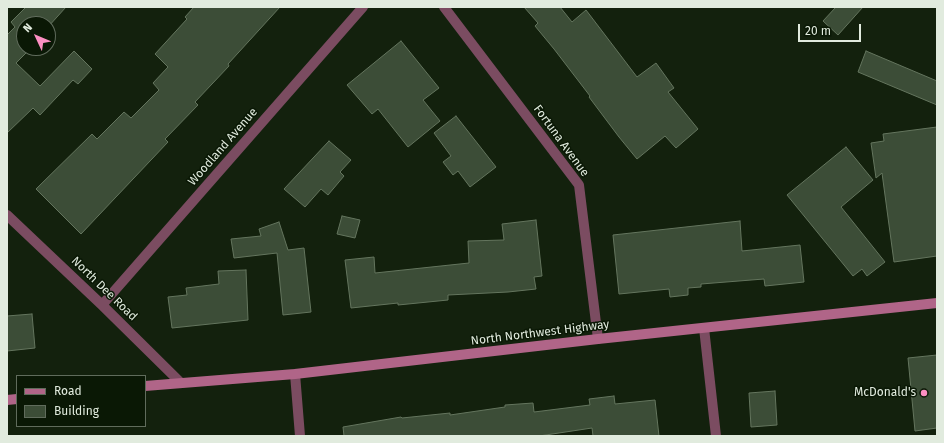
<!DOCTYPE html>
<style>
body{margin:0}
#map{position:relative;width:944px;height:443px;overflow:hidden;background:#13210d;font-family:"Fira Sans",sans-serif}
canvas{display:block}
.frame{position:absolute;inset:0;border:8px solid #e1ebde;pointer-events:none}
.legend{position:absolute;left:16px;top:375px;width:130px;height:52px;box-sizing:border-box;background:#0a1805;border:1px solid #606c5c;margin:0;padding:5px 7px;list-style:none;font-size:12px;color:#e1ebde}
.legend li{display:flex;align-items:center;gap:8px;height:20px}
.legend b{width:20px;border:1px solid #606c5c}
.north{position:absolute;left:16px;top:16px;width:40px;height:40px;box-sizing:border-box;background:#0a1805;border:1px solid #606c5c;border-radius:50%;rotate:314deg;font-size:11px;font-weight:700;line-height:16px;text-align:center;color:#e1ebde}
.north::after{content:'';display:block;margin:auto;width:14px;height:18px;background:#fc8fc2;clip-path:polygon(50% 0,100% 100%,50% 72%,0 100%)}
.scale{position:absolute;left:798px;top:24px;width:63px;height:18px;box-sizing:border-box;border:2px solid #e1ebde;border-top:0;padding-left:5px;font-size:12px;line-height:14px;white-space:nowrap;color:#e1ebde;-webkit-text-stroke:3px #0a1805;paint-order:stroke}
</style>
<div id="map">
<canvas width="944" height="443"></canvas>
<div class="frame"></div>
<ul class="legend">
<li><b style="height:5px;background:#b06588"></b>Road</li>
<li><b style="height:11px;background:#3c4d37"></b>Building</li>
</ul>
<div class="north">N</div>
<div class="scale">20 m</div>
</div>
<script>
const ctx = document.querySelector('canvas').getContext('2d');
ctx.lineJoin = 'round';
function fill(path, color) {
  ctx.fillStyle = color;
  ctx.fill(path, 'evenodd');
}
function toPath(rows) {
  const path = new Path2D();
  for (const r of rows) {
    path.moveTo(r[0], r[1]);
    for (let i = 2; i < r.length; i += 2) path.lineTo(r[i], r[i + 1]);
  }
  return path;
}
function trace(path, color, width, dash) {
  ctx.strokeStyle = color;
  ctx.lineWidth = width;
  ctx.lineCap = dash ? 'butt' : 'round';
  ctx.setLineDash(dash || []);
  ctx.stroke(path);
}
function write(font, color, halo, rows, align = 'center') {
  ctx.font = font + ' "Fira Sans",sans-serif';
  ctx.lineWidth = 3;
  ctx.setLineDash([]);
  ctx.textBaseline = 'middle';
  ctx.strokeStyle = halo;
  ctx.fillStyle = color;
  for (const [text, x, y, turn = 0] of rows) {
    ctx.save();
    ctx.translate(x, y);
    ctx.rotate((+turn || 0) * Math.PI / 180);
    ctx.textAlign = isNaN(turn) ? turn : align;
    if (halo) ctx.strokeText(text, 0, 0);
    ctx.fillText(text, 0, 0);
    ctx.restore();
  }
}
const building = toPath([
 [26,7,66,7,48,27,48,24,24,24,24,48,31,48,16,63,40,86,74,51,92,69,78,84,73,80,40,115,33,108,7,133,7,35,15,27,11,22,26,7],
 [194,7,280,7,228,64,229,66,195,102,198,105,165,139,168,142,81,234,36,189,92,134,97,139,124,112,131,118,159,90,153,83,168,67,155,54,187,19,185,17,194,7],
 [524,7,560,7,572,22,586,10,637,77,656,63,674,88,668,92,698,129,676,148,665,136,637,159,619,137,589,97,590,96,554,49,535,26,538,23,524,7],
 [836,7,863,7,838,35,823,21,836,7],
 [401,41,439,88,423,100,440,121,408,147,378,109,372,114,347,85,401,41],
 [866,51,937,81,937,105,858,72,866,51],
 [456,116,496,167,470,187,458,171,453,175,443,162,451,156,434,133,456,116],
 [937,127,937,256,894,262,882,173,876,178,871,143,884,141,883,134,937,127],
 [329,141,351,160,340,172,344,176,328,195,321,189,305,207,284,189,329,141],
 [846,147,873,180,841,207,885,262,867,276,862,269,853,276,787,195,846,147],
 [342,216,360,220,355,238,337,234,342,216],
 [536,220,542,276,534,277,536,289,508,292,448,295,448,300,398,305,398,303,351,308,345,260,374,257,375,273,469,263,468,241,504,240,502,224,536,220],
 [740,221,742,251,800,245,804,282,765,286,764,279,701,284,701,287,688,288,688,295,670,297,669,289,619,294,613,235,740,221],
 [279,222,288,250,304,248,311,312,283,315,277,253,234,258,231,239,261,236,259,229,279,222],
 [246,270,248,320,172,328,168,297,187,295,186,288,219,284,218,271,246,270],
 [32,314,35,348,7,351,7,316,32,314],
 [937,355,937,428,915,431,908,358,937,355],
 [775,391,777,425,751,427,749,393,775,391],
 [614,396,615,404,655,400,659,436,593,436,592,428,539,436,344,436,343,427,401,417,402,418,450,413,450,415,505,407,505,405,533,403,534,412,590,405,589,399,614,396]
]);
const minor = toPath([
 [444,7,579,185,598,339],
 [7,215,102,305,181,383],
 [102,305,363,7],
 [704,328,716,436]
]);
const tertiary = toPath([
 [295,374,300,436]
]);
const secondary = toPath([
 [145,386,295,374,598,339,937,303],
 [7,400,17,399]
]);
const markers = [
 [924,393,4,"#fc8fc2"]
];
const streetNames = [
 ["Fortuna Avenue",561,141,54],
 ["Woodland Avenue",223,147,-49],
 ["North Dee Road",104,289,44],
 ["North Northwest Highway",540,333,-7]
];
const poiNames = [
 ["McDonald's",916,393]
];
fill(building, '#3c4d37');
trace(building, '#64755e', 1);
trace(minor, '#7b4c61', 10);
trace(tertiary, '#7b4c61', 10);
trace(secondary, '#b06588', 10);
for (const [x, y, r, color] of markers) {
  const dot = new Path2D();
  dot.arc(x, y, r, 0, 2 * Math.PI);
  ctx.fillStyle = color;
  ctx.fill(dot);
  trace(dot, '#0a1805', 1.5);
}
write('12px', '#e1ebde', '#0a1805', streetNames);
write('12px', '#e1ebde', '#0a1805', poiNames, 'right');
</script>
